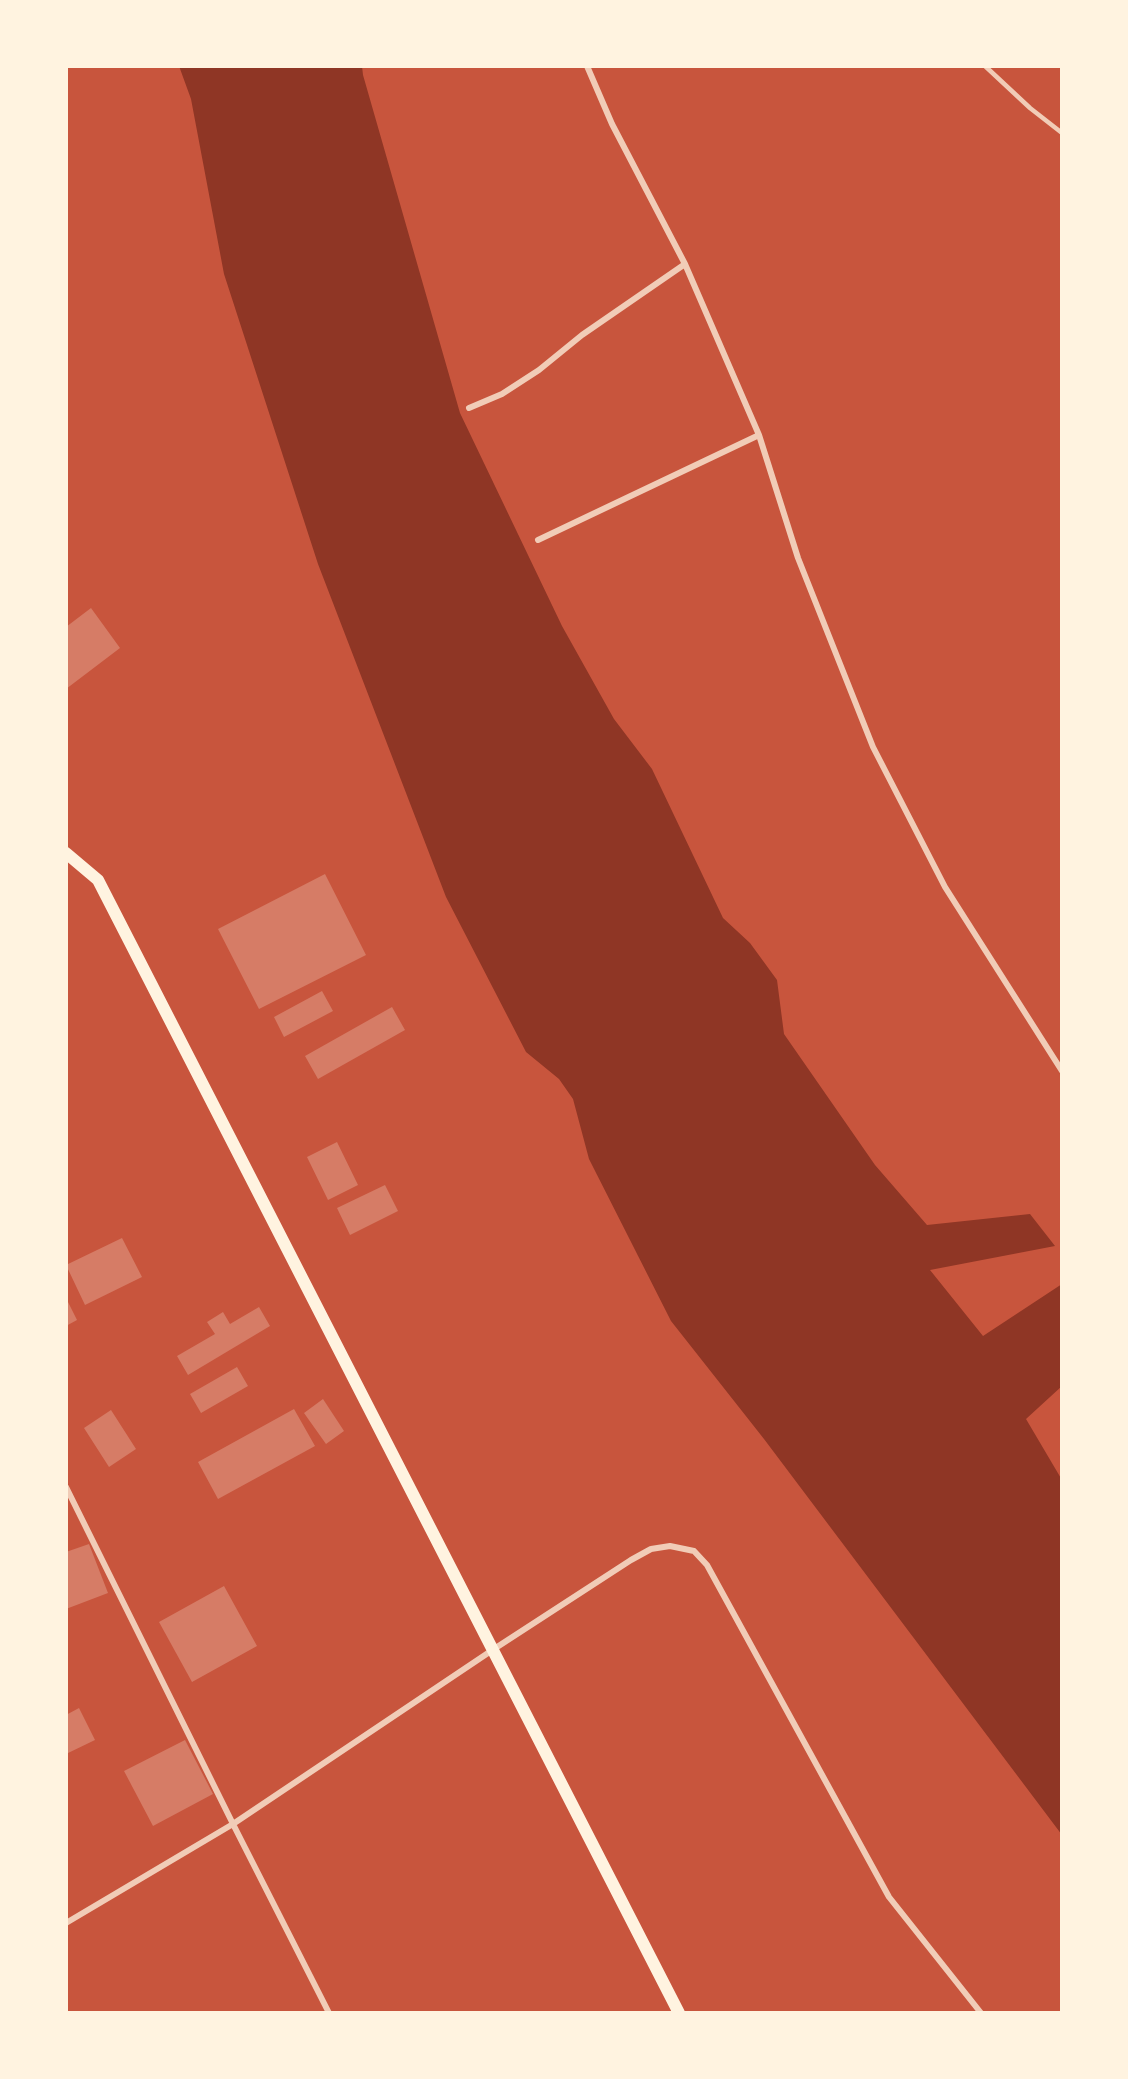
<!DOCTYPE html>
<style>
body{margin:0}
#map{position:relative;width:1128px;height:2079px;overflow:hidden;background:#c8553d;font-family:Signika,sans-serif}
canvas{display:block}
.frame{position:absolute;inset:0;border:68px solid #fff3e0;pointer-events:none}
</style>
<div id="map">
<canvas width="1128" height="2079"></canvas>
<div class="frame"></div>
</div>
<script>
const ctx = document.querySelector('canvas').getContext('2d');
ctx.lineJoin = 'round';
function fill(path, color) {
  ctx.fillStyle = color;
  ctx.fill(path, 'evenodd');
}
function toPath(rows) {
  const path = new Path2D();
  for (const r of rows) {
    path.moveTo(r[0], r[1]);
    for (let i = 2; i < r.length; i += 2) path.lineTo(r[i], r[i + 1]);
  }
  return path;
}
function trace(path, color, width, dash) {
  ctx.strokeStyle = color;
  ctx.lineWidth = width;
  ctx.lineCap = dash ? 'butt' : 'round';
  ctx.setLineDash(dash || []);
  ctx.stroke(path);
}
const water = toPath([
 [179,66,362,66,363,75,460,413,562,626,614,719,652,769,723,918,750,943,777,980,784,1034,875,1165,927,1225,1030,1214,1055,1246,930,1270,983,1336,1062,1284,1062,1386,1026,1419,1062,1480,1062,1835,764,1439,671,1321,589,1159,573,1099,559,1079,526,1052,446,897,318,564,224,274,191,99]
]);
const building = toPath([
 [91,608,120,648,66,689,66,627],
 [325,874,366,955,259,1009,218,929],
 [322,991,333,1011,284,1037,274,1017],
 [392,1007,405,1030,318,1079,305,1056],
 [337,1142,358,1185,328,1200,307,1157],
 [385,1185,398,1211,350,1235,337,1208],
 [122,1238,142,1277,85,1305,66,1265],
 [66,1298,77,1320,66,1326],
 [259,1307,270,1326,188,1375,177,1356,215,1334,207,1322,223,1312,230,1324],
 [237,1367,248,1386,201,1413,190,1394],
 [323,1399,344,1431,326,1444,304,1413],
 [294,1409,315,1446,218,1499,198,1462],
 [111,1410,136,1449,109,1467,84,1428],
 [89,1544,108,1593,66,1609,66,1552],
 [224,1586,257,1646,192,1682,159,1622],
 [79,1708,95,1740,66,1754,66,1715],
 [185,1740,213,1794,153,1826,124,1771]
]);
const service = toPath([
 [985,66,1030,108,1062,133]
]);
const minor = toPath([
 [587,66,612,124,685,264,759,435,798,558,873,747,945,887,1062,1071],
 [469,408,502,394,539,370,582,335,685,264],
 [538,540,759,435],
 [66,1487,233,1824,329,2013],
 [66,1923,233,1824,494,1649,631,1560,651,1549,670,1546,694,1551,707,1565,889,1897,981,2013]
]);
const secondary = toPath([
 [66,853,98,880,679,2013]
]);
fill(water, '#8f3625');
fill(building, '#d67c66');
trace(service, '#f1ccb7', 4.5);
trace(minor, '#f1ccb7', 6);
trace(secondary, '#fff3e0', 12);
</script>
